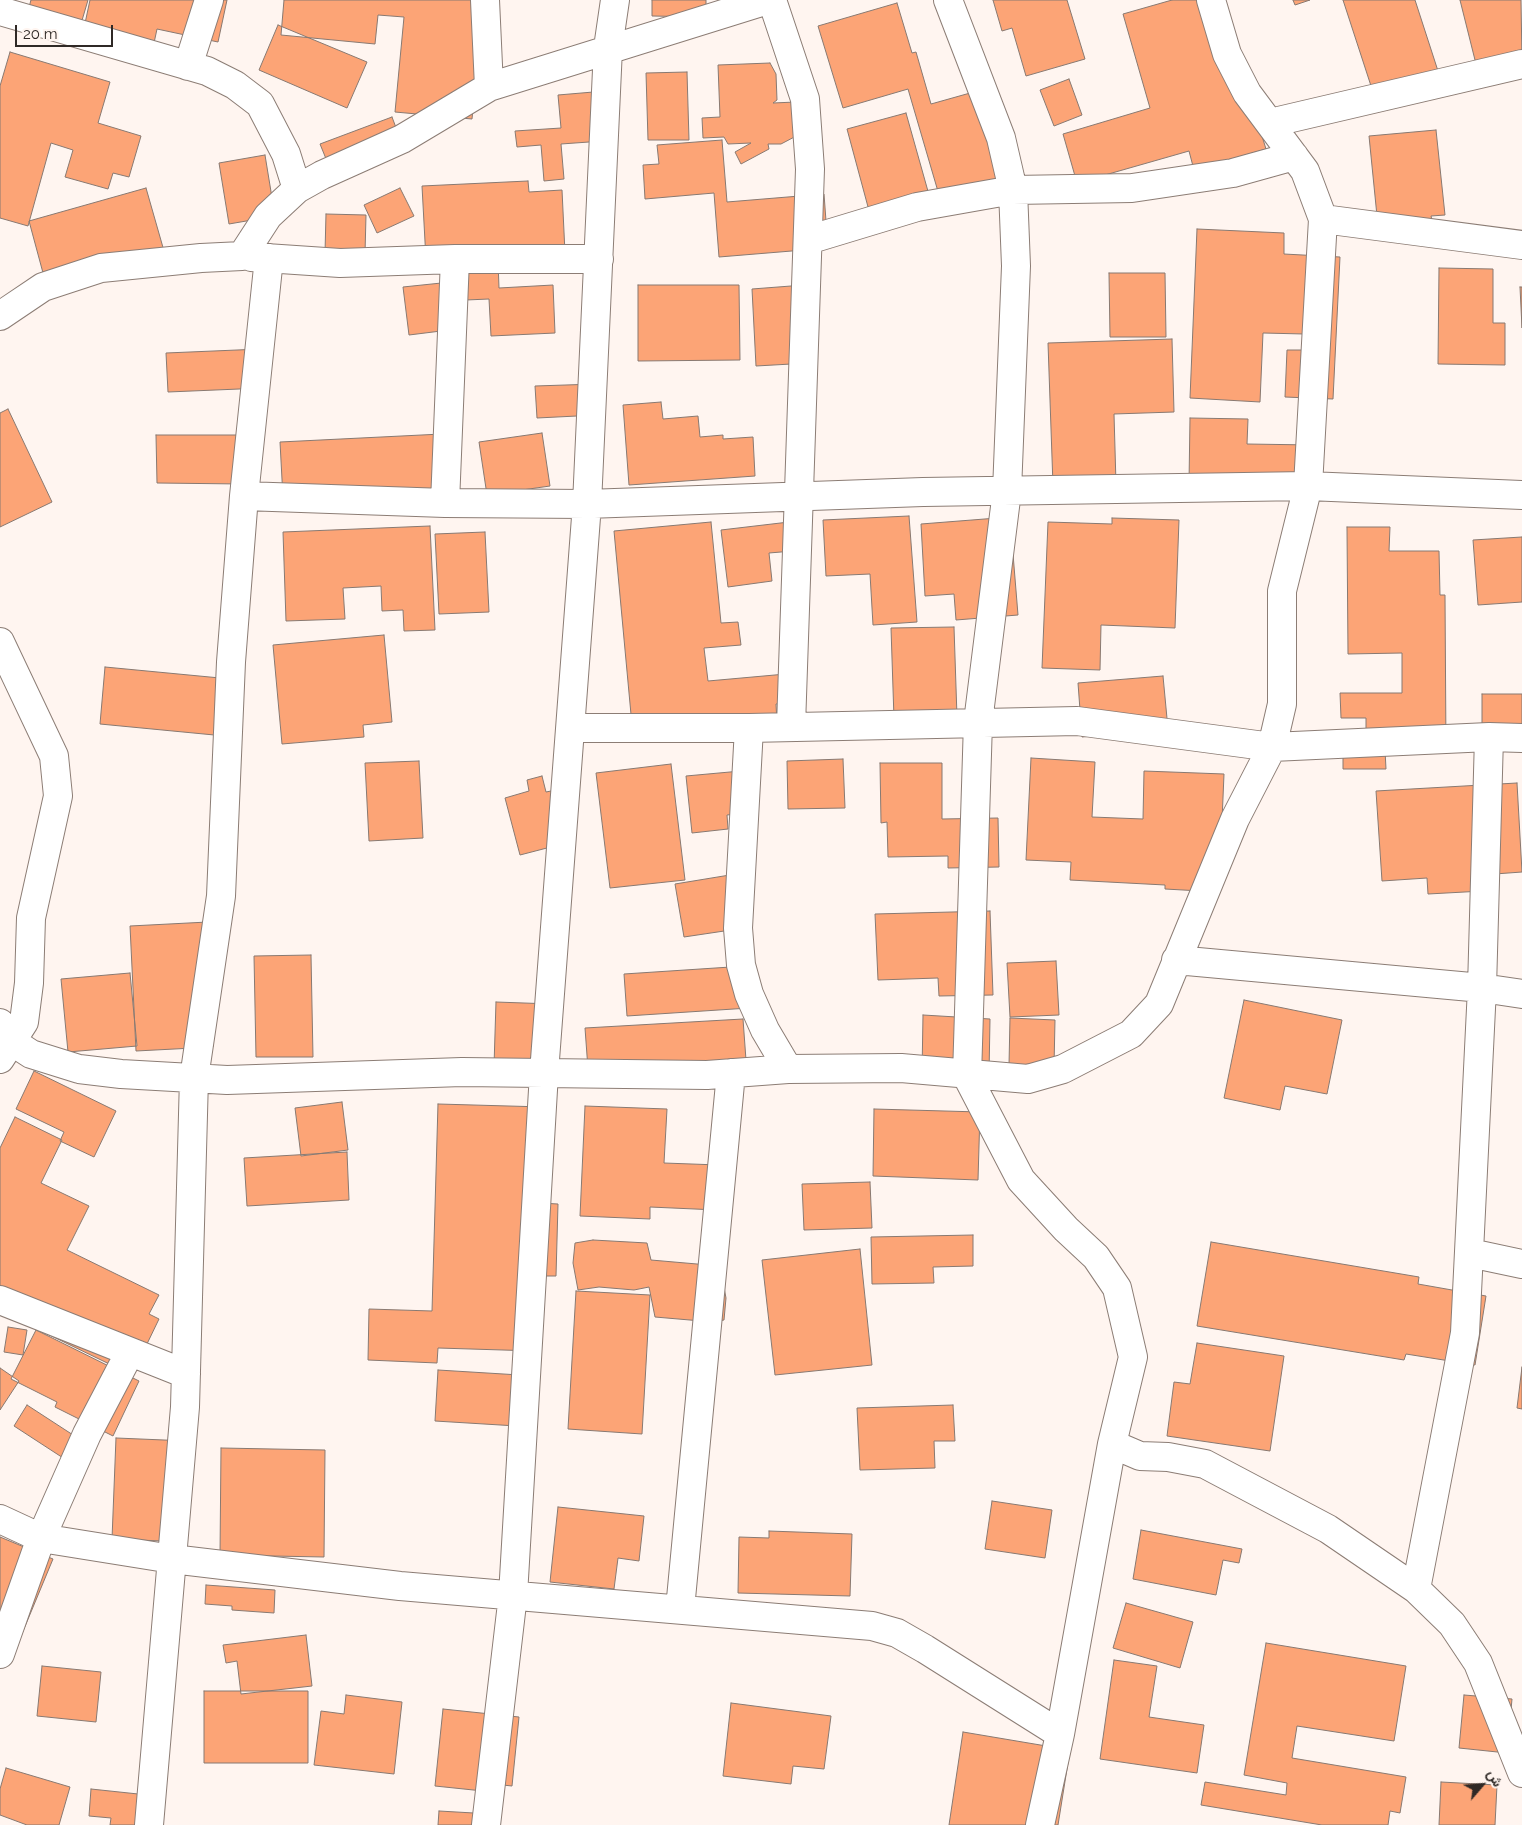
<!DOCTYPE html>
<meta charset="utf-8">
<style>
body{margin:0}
#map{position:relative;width:1522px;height:1825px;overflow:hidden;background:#fff5f0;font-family:Raleway,Vazirmatn,sans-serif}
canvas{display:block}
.north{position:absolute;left:1457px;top:1760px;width:50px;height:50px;-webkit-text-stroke:4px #fff5f0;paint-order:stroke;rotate:63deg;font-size:14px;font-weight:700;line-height:20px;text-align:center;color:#2f2926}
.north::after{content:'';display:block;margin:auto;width:18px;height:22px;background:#2f2926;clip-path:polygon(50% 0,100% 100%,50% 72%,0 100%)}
.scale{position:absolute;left:15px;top:25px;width:98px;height:22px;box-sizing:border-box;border:2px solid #2f2926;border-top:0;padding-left:6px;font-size:15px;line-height:18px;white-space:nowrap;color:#2f2926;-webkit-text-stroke:4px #fff5f0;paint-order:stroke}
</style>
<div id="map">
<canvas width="1522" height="1825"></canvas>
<div class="north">ش</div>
<div class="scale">20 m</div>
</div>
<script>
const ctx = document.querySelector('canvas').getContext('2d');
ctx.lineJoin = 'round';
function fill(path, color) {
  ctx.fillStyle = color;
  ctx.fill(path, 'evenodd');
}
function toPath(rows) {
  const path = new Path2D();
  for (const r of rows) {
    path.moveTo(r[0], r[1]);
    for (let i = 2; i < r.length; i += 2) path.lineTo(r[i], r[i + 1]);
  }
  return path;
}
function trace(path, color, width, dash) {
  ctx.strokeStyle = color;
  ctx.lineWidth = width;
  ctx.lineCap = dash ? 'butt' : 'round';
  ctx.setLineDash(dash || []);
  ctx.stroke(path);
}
const building = toPath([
 [31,0,88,0,78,34,26,18,31,0],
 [90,0,227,0,218,42,157,29,154,43,84,28,90,0],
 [284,0,484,0,472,119,395,112,404,17,378,15,375,44,281,35,284,0],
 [652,0,706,0,706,17,652,16,652,0],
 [993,0,1067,0,1085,59,1026,76,1012,28,1002,31,993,0],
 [1172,0,1220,0,1266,149,1194,170,1189,151,1077,183,1063,134,1150,108,1123,14,1172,0],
 [1293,0,1310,0,1295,5,1293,0],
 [1343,0,1415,0,1438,71,1373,92,1343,0],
 [1460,0,1521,0,1522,62,1478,72,1460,0],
 [897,3,912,53,916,52,931,104,995,86,1025,188,944,212,908,89,843,108,818,26,897,3],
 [278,25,367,62,347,108,259,70,278,25],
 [10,52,110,82,98,123,141,136,129,177,113,173,108,189,65,177,73,150,51,143,28,226,0,218,0,86,10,52],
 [770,63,776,74,777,100,773,103,818,101,819,124,781,144,768,144,769,149,741,164,735,152,751,143,728,144,724,137,703,138,702,118,720,117,718,65,770,63],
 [687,72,689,140,648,140,646,73,687,72],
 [1069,79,1082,115,1054,126,1040,90,1069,79],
 [617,90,619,113,616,113,617,140,561,144,564,179,544,181,541,145,517,147,515,131,561,128,558,95,617,90],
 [906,113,931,202,871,218,847,129,906,113],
 [392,117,404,149,333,176,320,144,392,117],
 [1436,130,1445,215,1431,216,1432,220,1378,226,1369,136,1436,130],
 [722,140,727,202,824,194,828,248,719,257,714,193,645,199,643,165,659,164,657,145,722,140],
 [265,155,275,216,229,224,219,163,265,155],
 [528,181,529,192,562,190,565,253,426,260,422,186,528,181],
 [146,188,164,251,46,284,29,221,146,188],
 [400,188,414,216,377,233,364,205,400,188],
 [326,214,366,215,365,254,325,253,326,214],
 [1197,229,1284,233,1284,254,1340,257,1333,399,1285,397,1287,350,1303,350,1304,334,1263,333,1260,402,1190,398,1197,229],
 [498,261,499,288,553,285,555,333,491,336,489,299,466,300,465,262,498,261],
 [1439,268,1493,269,1493,323,1505,323,1505,365,1438,364,1439,268],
 [1109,273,1165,273,1166,337,1110,337,1109,273],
 [451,282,457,329,409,335,403,287,451,282],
 [638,285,739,285,740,360,638,361,638,285],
 [804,285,809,363,756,366,752,289,804,285],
 [1520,287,1522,287,1522,328,1520,287],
 [1172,339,1174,412,1114,414,1116,484,1053,486,1048,343,1172,339],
 [261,349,263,388,168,392,166,353,261,349],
 [596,384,597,415,537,418,535,386,596,384],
 [661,402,663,419,698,416,700,437,723,435,723,439,753,437,755,476,629,485,623,405,661,402],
 [8,409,52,502,0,527,0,413,8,409],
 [1190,418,1248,419,1247,444,1313,445,1313,485,1189,483,1190,418],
 [542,433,550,486,487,495,479,442,542,433],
 [442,434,446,489,283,498,280,442,442,434],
 [156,435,241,435,241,484,157,483,156,435],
 [909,516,917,622,873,625,870,574,826,576,823,520,909,516],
 [1010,517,1018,615,956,620,954,594,925,596,921,524,1010,517],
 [1112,518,1179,520,1175,628,1101,625,1100,670,1042,668,1048,522,1112,524,1112,518],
 [711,522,721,623,738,622,741,645,704,648,708,681,797,673,799,702,776,704,777,723,633,736,614,531,711,522],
 [789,522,793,551,769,553,772,581,728,587,721,530,789,522],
 [430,526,435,630,404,631,403,610,382,611,381,586,343,588,345,619,286,621,283,532,430,526],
 [1347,527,1390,527,1389,551,1439,551,1440,595,1445,595,1446,750,1385,750,1386,769,1343,769,1343,745,1366,745,1366,718,1341,718,1340,693,1402,693,1402,653,1348,654,1347,527],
 [485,532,489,612,439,614,435,534,485,532],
 [1522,537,1522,602,1478,605,1473,540,1522,537],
 [954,627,957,717,894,719,891,628,954,627],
 [384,635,392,722,363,725,364,737,282,744,273,645,384,635],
 [105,667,241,680,235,737,100,724,105,667],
 [1163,676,1168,729,1082,737,1078,683,1163,676],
 [1482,694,1522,694,1522,750,1482,750,1482,694],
 [1031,758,1095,762,1092,817,1143,819,1144,771,1224,774,1219,892,1165,889,1165,885,1070,880,1071,862,1026,860,1031,758],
 [843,759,845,808,788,809,787,761,843,759],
 [419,761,423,838,369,841,365,763,419,761],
 [880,763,942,763,942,819,998,818,999,867,948,868,948,856,888,857,887,822,881,823,880,763],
 [671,764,685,880,610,888,596,773,671,764],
 [741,771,745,813,727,815,728,829,692,833,686,776,741,771],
 [542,776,546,792,556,790,570,842,520,855,505,798,529,791,527,780,542,776],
 [1517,783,1522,872,1481,875,1483,891,1428,894,1427,878,1382,881,1376,791,1517,783],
 [742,873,751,927,684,937,675,884,742,873],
 [990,911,993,995,939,996,938,978,878,980,875,914,990,911],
 [208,922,213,1047,136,1051,130,926,208,922],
 [311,955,313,1057,256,1057,254,956,311,955],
 [1056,961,1059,1015,1010,1017,1007,963,1056,961],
 [746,966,749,1008,627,1016,624,974,746,966],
 [130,973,137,1046,68,1052,61,979,130,973],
 [1244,1000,1342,1020,1327,1094,1285,1086,1280,1110,1224,1098,1244,1000],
 [496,1002,552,1004,550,1067,494,1066,496,1002],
 [923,1015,990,1019,989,1075,922,1074,923,1015],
 [1010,1018,1055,1020,1054,1067,1009,1065,1010,1018],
 [743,1019,746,1060,588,1069,585,1028,743,1019],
 [34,1071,116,1111,94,1157,60,1141,64,1132,16,1109,34,1071],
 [342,1102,348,1150,301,1156,295,1108,342,1102],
 [438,1104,544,1107,541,1203,558,1204,556,1276,537,1276,535,1351,438,1348,437,1363,368,1360,369,1309,432,1311,438,1104],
 [585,1106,667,1109,664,1163,719,1165,717,1210,650,1207,650,1219,580,1216,585,1106],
 [874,1109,980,1112,978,1180,873,1176,874,1109],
 [15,1117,62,1140,41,1183,89,1206,67,1250,159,1295,149,1314,159,1319,132,1375,0,1311,0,1148,15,1117],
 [347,1152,349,1200,247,1206,244,1158,347,1152],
 [870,1182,872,1228,804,1230,802,1184,870,1182],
 [973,1235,973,1266,933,1267,934,1283,872,1284,871,1237,973,1235],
 [593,1240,647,1243,651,1260,720,1266,726,1298,724,1320,713,1322,655,1317,649,1287,634,1290,599,1287,578,1290,573,1263,575,1243,593,1240],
 [1211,1242,1419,1277,1418,1284,1486,1296,1475,1365,1406,1354,1404,1360,1197,1326,1211,1242],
 [860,1249,872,1365,775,1375,762,1260,860,1249],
 [576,1291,650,1295,642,1434,568,1429,576,1291],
 [8,1327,27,1330,23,1355,4,1352,8,1327],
 [36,1330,139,1381,113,1436,55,1407,57,1402,11,1379,36,1330],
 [1197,1343,1284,1356,1270,1451,1167,1436,1174,1382,1190,1384,1197,1343],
 [1522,1367,1522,1409,1517,1408,1522,1367],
 [0,1368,19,1381,0,1410,0,1368],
 [438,1370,536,1376,533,1427,435,1421,438,1370],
 [27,1405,90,1446,77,1467,14,1426,27,1405],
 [953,1405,955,1441,934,1441,935,1468,860,1470,857,1408,953,1405],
 [116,1438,188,1441,163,1541,112,1539,116,1438],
 [221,1448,325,1450,324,1557,220,1555,221,1448],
 [992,1501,1052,1510,1045,1558,985,1549,992,1501],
 [558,1507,644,1516,639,1561,618,1558,614,1589,550,1582,558,1507],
 [1141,1530,1242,1549,1239,1563,1223,1560,1216,1595,1133,1579,1141,1530],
 [769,1531,852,1534,850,1596,738,1593,739,1537,769,1538,769,1531],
 [0,1537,53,1559,21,1636,0,1629,0,1537],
 [206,1585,275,1590,274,1613,232,1610,232,1606,205,1604,206,1585],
 [1126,1603,1193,1622,1180,1668,1113,1648,1126,1603],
 [306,1635,312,1686,241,1694,237,1661,226,1663,223,1645,306,1635],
 [1266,1643,1406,1666,1394,1741,1297,1726,1292,1758,1406,1777,1400,1813,1390,1811,1388,1825,1322,1825,1201,1805,1205,1782,1286,1795,1287,1783,1244,1775,1266,1643],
 [1114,1660,1157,1666,1149,1717,1204,1725,1197,1773,1100,1759,1114,1660],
 [42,1666,101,1672,96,1722,37,1716,42,1666],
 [204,1691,308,1691,308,1763,204,1763,204,1691],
 [346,1695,402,1702,394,1774,314,1765,321,1711,344,1714,346,1695],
 [1464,1695,1512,1699,1507,1753,1459,1748,1464,1695],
 [731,1703,831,1716,824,1769,793,1766,791,1784,723,1776,731,1703],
 [443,1709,519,1717,512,1786,484,1783,483,1791,435,1786,443,1709],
 [963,1732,1070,1750,1058,1825,949,1825,963,1732],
 [6,1768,70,1787,59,1825,27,1825,0,1815,0,1789,6,1768],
 [1441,1782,1497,1785,1495,1825,1439,1825,1441,1782],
 [91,1789,157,1796,154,1825,110,1825,111,1818,89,1816,91,1789],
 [439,1811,491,1814,491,1825,438,1825,439,1811]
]);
const minor = toPath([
 [485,0,489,87],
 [772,0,805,99,810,169,791,726],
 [948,0,1001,138,1013,190,1016,266,1007,491,978,722,967,1076,1021,1180,1066,1229,1096,1257,1117,1288,1133,1357,1112,1444,1140,1456,1168,1457,1205,1464,1328,1529,1416,1589],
 [0,11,207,71,235,85,260,104,286,154,297,189],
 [188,66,209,0],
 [1270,123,1522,64],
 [1323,219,1522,245],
 [808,240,917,207,1013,190,1132,188,1233,173,1294,156],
 [251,257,340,263,455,259,599,259],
 [0,316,43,287,101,268,201,258,242,256,268,216,297,189,322,175,402,139,489,87,768,0],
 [244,496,445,503,587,504,923,492,1308,486,1522,495],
 [445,503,455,259],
 [0,642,54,756,58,796,31,918,29,983,24,1022,0,1059],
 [571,728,749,728,1077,721,1272,747,1489,737,1522,738],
 [749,728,738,928,741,965,749,994,765,1030,788,1069,901,1068,1028,1079,1063,1069,1131,1034,1159,1004,1235,819,1272,747,1282,704,1282,591,1308,486,1323,219,1305,171,1247,93,1227,54,1211,0],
 [1489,737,1482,988,1465,1333,1416,1589,1452,1624,1478,1663,1522,1773],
 [1176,960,1482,988,1522,994],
 [0,1023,11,1041,31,1054,79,1069,121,1074,227,1080,462,1072,707,1075,788,1069],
 [1470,1253,1522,1264],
 [0,1300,186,1374],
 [0,1519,41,1538,172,1559,400,1586,872,1626,897,1633,925,1649,1060,1734,1112,1444],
 [680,1609,731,1073],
 [0,1654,41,1538,87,1434,130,1352],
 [149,1825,185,1407,194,1078,221,896,231,662,244,496,269,258],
 [486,1825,513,1595,544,1073,587,504,608,48,615,0],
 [1040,1825,1060,1734]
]);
fill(building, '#fca476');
trace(building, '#887971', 1);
trace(minor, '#8c7d75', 30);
trace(minor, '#fff', 28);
</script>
